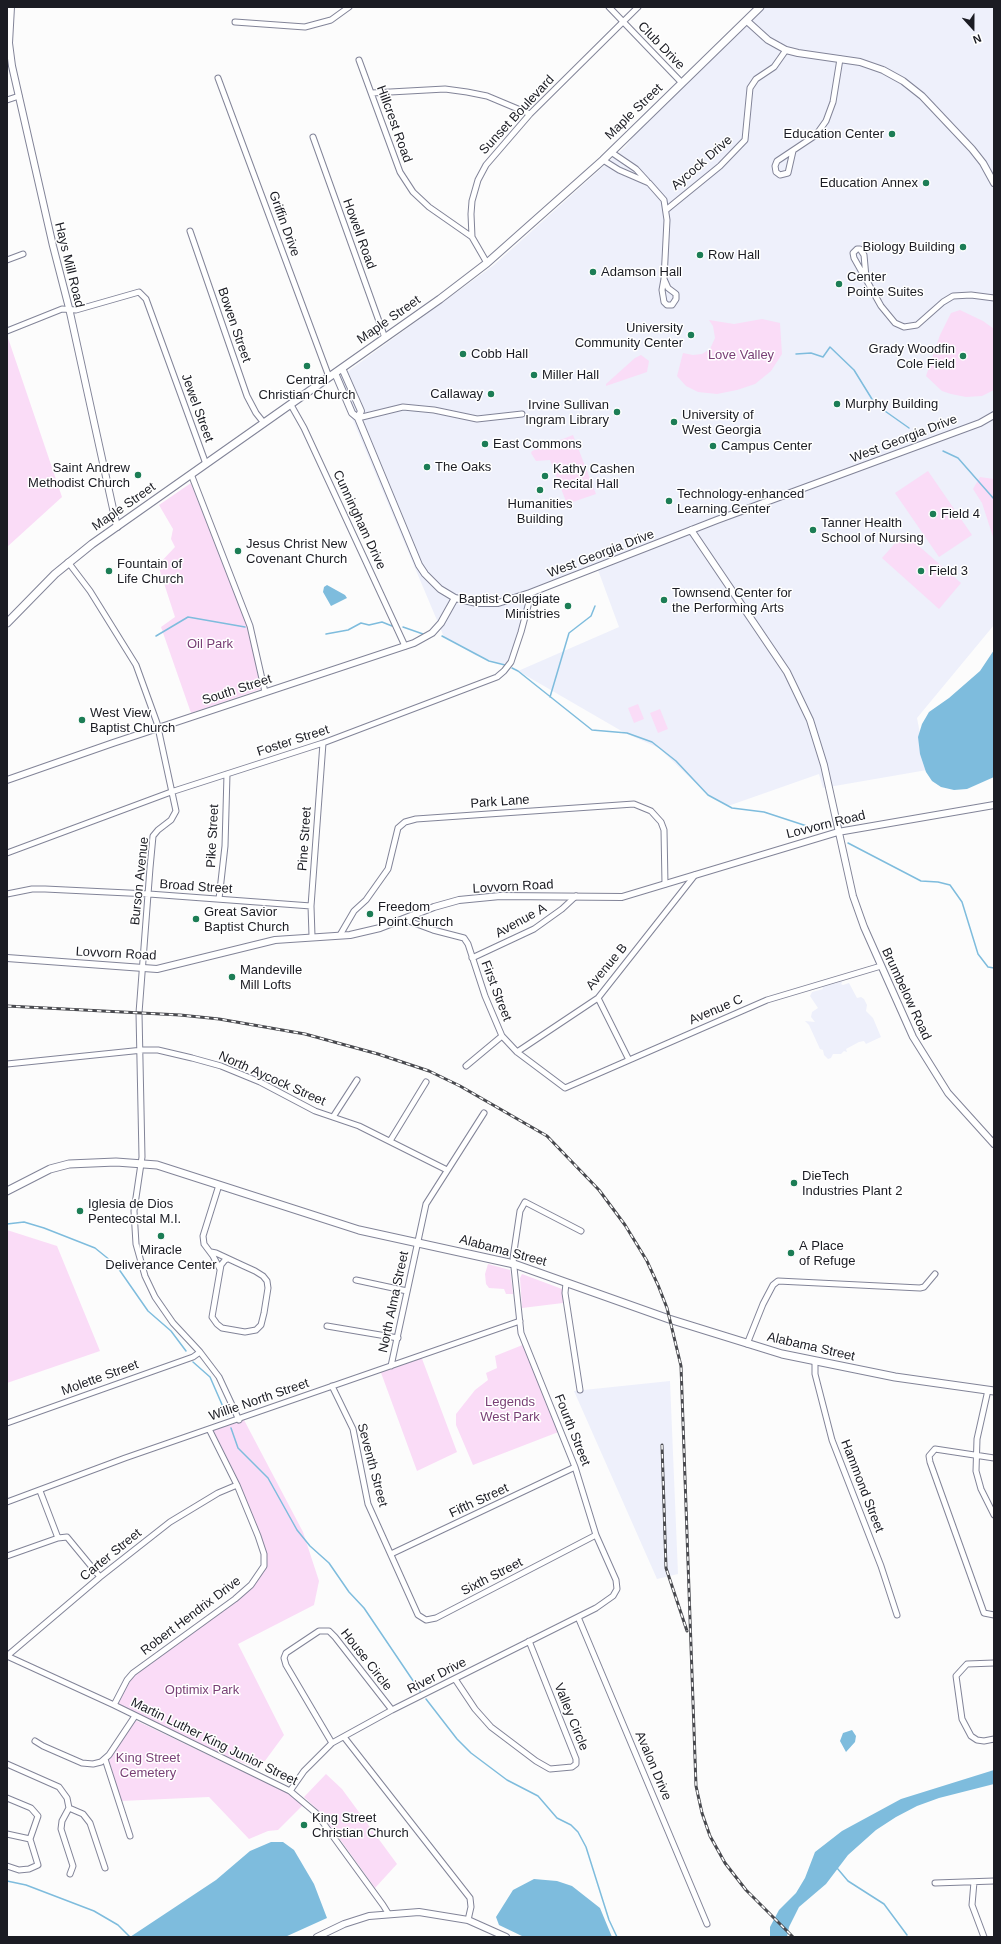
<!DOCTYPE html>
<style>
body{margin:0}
#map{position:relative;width:1001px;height:1944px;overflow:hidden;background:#fcfcfc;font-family:Arial,sans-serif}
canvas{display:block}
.frame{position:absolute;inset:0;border:8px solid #1b1c23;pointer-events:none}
.north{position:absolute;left:953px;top:8px;width:40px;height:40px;-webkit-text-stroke:3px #fff;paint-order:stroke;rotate:159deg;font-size:11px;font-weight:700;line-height:16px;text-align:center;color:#1b1c23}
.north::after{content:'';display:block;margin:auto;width:14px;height:18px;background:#1b1c23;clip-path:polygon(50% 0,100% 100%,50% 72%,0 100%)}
</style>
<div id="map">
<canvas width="1001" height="1944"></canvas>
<div class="frame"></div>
<div class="north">N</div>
</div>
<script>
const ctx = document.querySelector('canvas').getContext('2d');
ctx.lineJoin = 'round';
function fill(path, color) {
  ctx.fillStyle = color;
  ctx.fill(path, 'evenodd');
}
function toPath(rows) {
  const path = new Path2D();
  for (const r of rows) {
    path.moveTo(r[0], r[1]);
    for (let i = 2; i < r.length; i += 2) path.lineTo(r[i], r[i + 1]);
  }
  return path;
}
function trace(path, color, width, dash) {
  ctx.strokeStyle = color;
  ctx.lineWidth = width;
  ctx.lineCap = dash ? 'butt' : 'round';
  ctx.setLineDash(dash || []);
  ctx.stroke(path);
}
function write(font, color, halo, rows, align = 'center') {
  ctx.font = font + ' Arial,sans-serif';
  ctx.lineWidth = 3;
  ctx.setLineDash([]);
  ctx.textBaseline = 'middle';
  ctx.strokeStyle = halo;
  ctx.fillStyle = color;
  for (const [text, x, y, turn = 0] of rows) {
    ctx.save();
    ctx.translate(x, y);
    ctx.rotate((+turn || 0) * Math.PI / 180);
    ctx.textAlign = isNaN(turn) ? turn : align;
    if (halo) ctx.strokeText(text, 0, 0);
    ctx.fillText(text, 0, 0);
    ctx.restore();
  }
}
const built = toPath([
 [763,7,994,7,994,625,917,718,927,770,823,788,819,774,728,806,708,795,659,748,625,733,518,671,619,627,598,570,535,595,511,667,475,655,444,637,336,380,494,265,625,147,637,132],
 [843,981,841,984,843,985,849,983,857,998,861,997,864,999,867,1005,866,1011,873,1018,881,1037,866,1044,864,1041,859,1042,846,1049,847,1052,844,1051,841,1054,833,1054,831,1058,828,1059,824,1055,823,1050,820,1049,809,1025,805,1021,815,1022,811,1017,812,1012,818,1008,810,996,812,992,823,989,822,987],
 [670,1381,678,1574,657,1579,574,1391]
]);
const green = toPath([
 [960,310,983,321,994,329,994,390,982,396,966,397,951,394,942,391,926,376,940,335,951,313],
 [762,319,780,323,782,354,771,371,755,384,737,390,717,394,698,392,686,386,677,376,683,353,693,355,702,354,710,349,715,338,713,326,709,320,734,324],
 [7,335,62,497,7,547],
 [641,355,649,361,647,372,606,386,606,384,635,358],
 [573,435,596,494,567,504,550,460,536,461,531,453,532,451],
 [928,471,972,535,939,557,895,493],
 [980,477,994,479,994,540,982,503,973,489],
 [191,483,249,631,254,648,261,689,191,713,161,627,175,617,158,565,175,547,171,539,173,529,159,505],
 [904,533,961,583,939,609,882,558],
 [638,704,644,719,634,723,628,708],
 [660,709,668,729,658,733,650,713],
 [7,1230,57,1246,100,1351,7,1383],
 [488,1264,510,1270,513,1294,506,1294,504,1289,489,1288,486,1284,485,1274],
 [522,1274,562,1289,563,1303,522,1308,520,1278],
 [525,1344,561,1431,473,1465,456,1425,456,1414,475,1390,488,1380,486,1373,497,1368,495,1356],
 [421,1356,457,1452,417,1471,380,1370],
 [243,1418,303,1532,319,1581,314,1605,238,1644,284,1735,259,1769,195,1745,114,1705,127,1680,251,1585,263,1566,264,1554,258,1536,209,1429],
 [135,1720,292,1795,303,1805,278,1830,268,1831,249,1839,209,1797,121,1801,108,1760],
 [326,1774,342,1789,397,1864,375,1888,321,1813,304,1797]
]);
const water = toPath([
 [327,585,345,595,347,598,331,606,323,592,324,587],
 [994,650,994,777,967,789,954,790,941,787,932,781,926,772,920,754,918,737,922,724,929,712,949,698,980,671],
 [852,1730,856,1736,855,1742,846,1752,840,1741,843,1733],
 [994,1770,994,1784,939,1798,917,1806,896,1817,876,1830,848,1855,826,1884,799,1907,789,1927,787,1937,770,1937,770,1927,779,1910,796,1893,805,1878,815,1852,842,1831,901,1799],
 [271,1842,283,1842,294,1850,314,1884,327,1918,285,1937,130,1937,216,1880,250,1851],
 [534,1879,557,1881,572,1886,600,1908,612,1937,524,1937,499,1925,496,1917,513,1890]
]);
const stream = toPath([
 [796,354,811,353,823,357,830,347,854,370,875,404,909,428],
 [943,451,958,458,994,499],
 [403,627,423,634],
 [326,634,348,630,361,623,369,625,382,622,392,626],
 [156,636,188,617,245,627],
 [442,636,489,661,505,665],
 [512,668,518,671,592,730,627,733,652,742,676,761,708,795,732,808,764,812,819,830],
 [550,697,569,633,591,616,595,606],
 [848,843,921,881,938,882,950,885,962,902,978,954,988,967,994,968],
 [7,1224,24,1222,44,1228,95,1248,116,1265,148,1311,171,1331,186,1351],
 [193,1362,210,1377,227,1416],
 [231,1428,238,1448,268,1478,297,1530,310,1546,329,1563,349,1592,364,1608,420,1691],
 [426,1699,457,1739,471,1753,507,1780,538,1796,557,1818,571,1825,578,1832,586,1847,609,1920,617,1937],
 [837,1868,848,1881,884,1904,907,1935],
 [7,1881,26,1885,94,1911,118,1925,130,1937]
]);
const minor = toPath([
 [609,7,682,83],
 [235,22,305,27,331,20,349,7],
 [359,60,400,172,413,192,429,207,472,237],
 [218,78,329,377],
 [372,93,445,89,467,92,487,96,530,114],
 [7,100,19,96],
 [313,137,385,338],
 [793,151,788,173,780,175,776,172,775,166,777,161,816,135,826,121,833,102,840,59],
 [611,152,636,169,647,181],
 [603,160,619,170,649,183,664,200,667,220,664,279,662,290,664,302,667,305,672,305,676,299,676,294,668,288,664,279],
 [666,210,720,166,745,140,750,88,756,79,774,67,786,50],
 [190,231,247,396,256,413,264,423],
 [7,260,23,254],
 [487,263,472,237,471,214,472,201,478,180,486,165,530,114,638,7],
 [866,277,864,255,860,249,857,249,853,253,854,258,881,306,895,323,904,327,917,325,943,302,953,296,971,295,994,298],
 [7,331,62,309,76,310,139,292,146,299,206,464],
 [291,405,304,428,405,646],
 [358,418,403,407,434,410,477,419,522,414],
 [191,474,250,626,265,692],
 [68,562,90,591,136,665,157,723,176,811,171,820,158,830,153,836,150,868,139,1013,142,1157,134,1211,136,1244,145,1276,155,1297,173,1323,200,1352,219,1377,239,1420],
 [7,853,171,792,323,743,497,677,504,671,511,662,521,632,529,602,530,593],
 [7,894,32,889,45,889,149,894,311,906],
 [219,899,225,846,227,774],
 [403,919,433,930,464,938,468,944,485,996,502,1036,517,1052,565,1088,767,1000,881,966],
 [340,935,354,911,366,900,388,869,398,828,405,822,416,819,634,804,651,811,661,822,664,830,665,884],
 [312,936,311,906,323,743],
 [472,958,534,929,562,909,576,896],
 [598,998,629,1060],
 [517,1052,598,998,695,875],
 [7,1064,143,1050,158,1050,192,1058,221,1066,260,1082,315,1111,359,1126,447,1170],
 [466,1066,502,1036],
 [333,1117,357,1080],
 [390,1141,426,1082],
 [219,1185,203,1236,204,1244,213,1256,220,1269],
 [211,1252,216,1253,244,1266,255,1271,263,1276,267,1281,268,1288,264,1313,261,1325,256,1330,245,1332,222,1328,217,1324,212,1317,221,1265,225,1260,228,1259],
 [356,1280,407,1291],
 [566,1283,565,1293,580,1390],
 [327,1326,398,1338],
 [747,1344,763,1304,773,1285,778,1281,920,1288,924,1287,935,1274],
 [815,1362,815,1374,832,1440,881,1566,897,1615],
 [391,1366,426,1204,484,1113],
 [332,1386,353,1429,368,1504,418,1615,426,1620,436,1618,596,1535],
 [988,1390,977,1439,976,1471,981,1489,994,1515],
 [7,1423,193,1357,200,1352],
 [994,1458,935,1449,929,1456,930,1462,984,1613,994,1615],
 [40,1491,58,1538],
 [7,1502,125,1458,520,1321],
 [391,1554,575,1467],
 [7,1556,58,1538,67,1537,100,1577],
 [578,1617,707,1924],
 [7,1656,114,1705,290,1791,316,1813,383,1905,388,1913],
 [7,1656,100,1577,170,1522,218,1493,237,1485],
 [994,1663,967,1664,956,1676,962,1719,971,1736,977,1740,984,1741,994,1739],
 [455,1679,475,1709,491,1727,536,1761,550,1769,572,1767,576,1764,576,1759,529,1641],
 [114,1705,127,1680,133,1673,235,1599,251,1585,264,1566,264,1554,258,1536,237,1485,209,1429],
 [344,1737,470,1898,471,1907,468,1920],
 [35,1741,43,1746,82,1763,93,1764,101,1762,109,1755,135,1716],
 [332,1743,286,1665,284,1658,286,1653,319,1631,329,1631,335,1637,392,1710],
 [105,1759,130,1836],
 [7,1764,59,1787,67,1798,69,1808,62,1821,61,1829,73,1866,70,1874],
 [290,1791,304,1771,332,1743,392,1710,596,1608,613,1596,617,1589,616,1580,596,1535,575,1467,521,1333,513,1258,520,1211,525,1202,581,1231],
 [7,1798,31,1808,38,1816,30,1839,38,1865,29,1869,19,1870,7,1866],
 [69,1808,83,1814,90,1823,105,1868],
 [7,1834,30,1839],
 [974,1882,972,1905,984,1937],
 [935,1883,994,1881]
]);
const tertiary = toPath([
 [11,7,9,43,12,66,53,246,69,308,117,527],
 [747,21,768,40,786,50,798,53,860,62,883,70,903,81,922,96,972,149,983,163,994,183],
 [342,368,361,411,358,418],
 [335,373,352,413,358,418,419,565,425,574,440,589,455,598,477,603,498,603,530,593,717,520,980,423,994,415],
 [691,530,787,672,810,720,824,765,853,896,864,927,913,1037,948,1093,994,1144],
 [7,780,113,743,414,643,432,633,441,623,455,598],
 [7,958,157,969,275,940,350,935,380,928,434,907,459,900,500,896,622,897,838,832,994,805],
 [317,1937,344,1924,369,1916,419,1912,468,1920,506,1937]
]);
const secondary = toPath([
 [7,623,55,574,92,544,440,299,487,263,603,160,760,7],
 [7,1191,50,1169,69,1164,116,1162,157,1165,359,1230,514,1264,669,1319,782,1354,895,1377,994,1391]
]);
const rail = toPath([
 [7,1006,180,1015,219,1019,305,1034,378,1054,429,1071,460,1086,547,1136,599,1190,625,1225,647,1261,658,1285,667,1308,681,1366,696,1786,702,1813,710,1836,725,1863,746,1890,793,1937],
 [662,1445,666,1568,687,1631]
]);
const markers = [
 [892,134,4,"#1c7d55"],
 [926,183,4,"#1c7d55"],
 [963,247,4,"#1c7d55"],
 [700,255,4,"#1c7d55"],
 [593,272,4,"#1c7d55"],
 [839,284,4,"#1c7d55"],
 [691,335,4,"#1c7d55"],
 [463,354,4,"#1c7d55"],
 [963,356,4,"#1c7d55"],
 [307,366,4,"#1c7d55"],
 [534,375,4,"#1c7d55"],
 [491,394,4,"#1c7d55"],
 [837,404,4,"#1c7d55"],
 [617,412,4,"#1c7d55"],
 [674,422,4,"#1c7d55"],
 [485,444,4,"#1c7d55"],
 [713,446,4,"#1c7d55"],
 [427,467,4,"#1c7d55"],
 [138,475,4,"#1c7d55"],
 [545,476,4,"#1c7d55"],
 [540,490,4,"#1c7d55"],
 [669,501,4,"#1c7d55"],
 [933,514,4,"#1c7d55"],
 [813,530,4,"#1c7d55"],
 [238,551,4,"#1c7d55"],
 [109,571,4,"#1c7d55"],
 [921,571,4,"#1c7d55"],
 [664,600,4,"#1c7d55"],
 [568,606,4,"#1c7d55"],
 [82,720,4,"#1c7d55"],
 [370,914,4,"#1c7d55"],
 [196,919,4,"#1c7d55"],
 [232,977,4,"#1c7d55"],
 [794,1183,4,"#1c7d55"],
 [80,1211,4,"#1c7d55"],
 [161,1236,4,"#1c7d55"],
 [791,1253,4,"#1c7d55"],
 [304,1825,4,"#1c7d55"]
];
const streetNames = [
 ["Club Drive",661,46,46],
 ["Maple Street",634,112,-44],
 ["Sunset Boulevard",517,115,-47],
 ["Hillcrest Road",394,124,70],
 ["Aycock Drive",702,163,-41],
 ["Griffin Drive",284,224,70],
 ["Howell Road",359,234,70],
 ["Hays Mill Road",69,265,76],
 ["Maple Street",389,320,-35],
 ["Bowen Street",234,325,71],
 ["Jewel Street",197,408,70],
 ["West Georgia Drive",904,439,-21],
 ["Maple Street",124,507,-35],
 ["Cunningham Drive",359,520,65],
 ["West Georgia Drive",601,554,-21],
 ["South Street",237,690,-18],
 ["Foster Street",293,741,-18],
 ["Park Lane",500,802,-4],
 ["Lovvorn Road",826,825,-14],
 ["Pike Street",213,836,-87],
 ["Pine Street",305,839,-86],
 ["Burson Avenue",140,881,-84],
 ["Broad Street",196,887,4],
 ["Lovvorn Road",513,887,-3],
 ["Avenue A",521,921,-29],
 ["Lovvorn Road",116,954,3],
 ["Avenue B",607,967,-50],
 ["First Street",496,991,69],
 ["Brumbelow Road",906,994,65],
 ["Avenue C",716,1010,-23],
 ["North Aycock Street",272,1079,24],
 ["Alabama Street",503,1251,15],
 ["North Alma Street",394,1302,-78],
 ["Alabama Street",811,1347,13],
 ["Molette Street",100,1378,-20],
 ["Willie North Street",259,1400,-19],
 ["Fourth Street",572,1430,68],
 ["Seventh Street",372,1465,75],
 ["Hammond Street",862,1486,69],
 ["Fifth Street",479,1501,-25],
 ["Carter Street",111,1555,-39],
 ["Sixth Street",492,1577,-27],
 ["Robert Hendrix Drive",191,1616,-37],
 ["House Circle",366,1660,52],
 ["River Drive",437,1676,-27],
 ["Valley Circle",571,1717,68],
 ["Martin Luther King Junior Street",214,1742,26],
 ["Avalon Drive",653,1766,67]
];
const poiNames = [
 ["Education Center",884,134,"right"],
 ["Education Annex",918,183,"right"],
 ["Biology Building",955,247,"right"],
 ["Row Hall",708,255],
 ["Adamson Hall",601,272],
 ["Center",847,277],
 ["Pointe Suites",847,292],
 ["University",683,328,"right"],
 ["Community Center",683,343,"right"],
 ["Grady Woodfin",955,349,"right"],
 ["Cole Field",955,364,"right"],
 ["Cobb Hall",471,354],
 ["Miller Hall",542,375],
 ["Central",307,380,"center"],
 ["Christian Church",307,395,"center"],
 ["Callaway",483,394,"right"],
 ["Murphy Building",845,404],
 ["Irvine Sullivan",609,405,"right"],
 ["Ingram Library",609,420,"right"],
 ["University of",682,415],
 ["West Georgia",682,430],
 ["East Commons",493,444],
 ["Campus Center",721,446],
 ["The Oaks",435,467],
 ["Saint Andrew",130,468,"right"],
 ["Methodist Church",130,483,"right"],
 ["Kathy Cashen",553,469],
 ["Recital Hall",553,484],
 ["Technology-enhanced",677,494],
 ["Learning Center",677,509],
 ["Humanities",540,504,"center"],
 ["Building",540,519,"center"],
 ["Field 4",941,514],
 ["Tanner Health",821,523],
 ["School of Nursing",821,538],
 ["Jesus Christ New",246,544],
 ["Covenant Church",246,559],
 ["Fountain of",117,564],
 ["Life Church",117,579],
 ["Field 3",929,571],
 ["Townsend Center for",672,593],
 ["the Performing Arts",672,608],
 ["Baptist Collegiate",560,599,"right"],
 ["Ministries",560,614,"right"],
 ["West View",90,713],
 ["Baptist Church",90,728],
 ["Freedom",378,907],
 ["Point Church",378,922],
 ["Great Savior",204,912],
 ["Baptist Church",204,927],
 ["Mandeville",240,970],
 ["Mill Lofts",240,985],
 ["DieTech",802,1176],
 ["Industries Plant 2",802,1191],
 ["Iglesia de Dios",88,1204],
 ["Pentecostal M.I.",88,1219],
 ["A Place",799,1246],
 ["of Refuge",799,1261],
 ["Miracle",161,1250,"center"],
 ["Deliverance Center",161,1265,"center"],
 ["King Street",312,1818],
 ["Christian Church",312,1833]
];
const parkNames = [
 ["Love Valley",741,355],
 ["Oil Park",210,644],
 ["Legends",510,1402],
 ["West Park",510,1417],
 ["Optimix Park",202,1690],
 ["King Street",148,1758],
 ["Cemetery",148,1773]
];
fill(built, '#eef0fb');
fill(green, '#fadcf7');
fill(water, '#7ebcdd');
trace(stream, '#7ebcdd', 1.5);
trace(minor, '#828498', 7);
trace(tertiary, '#828498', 8);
trace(secondary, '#828498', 9);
trace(minor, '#fff', 5);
trace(tertiary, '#fff', 6);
trace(secondary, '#fff', 7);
trace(rail, '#48494e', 3);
trace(rail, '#fff', 1.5, [4.5]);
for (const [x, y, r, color] of markers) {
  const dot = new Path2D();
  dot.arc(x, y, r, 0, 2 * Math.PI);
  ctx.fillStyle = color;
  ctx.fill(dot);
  trace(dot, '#fff', 1.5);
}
write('13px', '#1b1c23', '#fff', streetNames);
write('13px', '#1b1c23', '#fff', poiNames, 'left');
write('13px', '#783f75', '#fff', parkNames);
</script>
